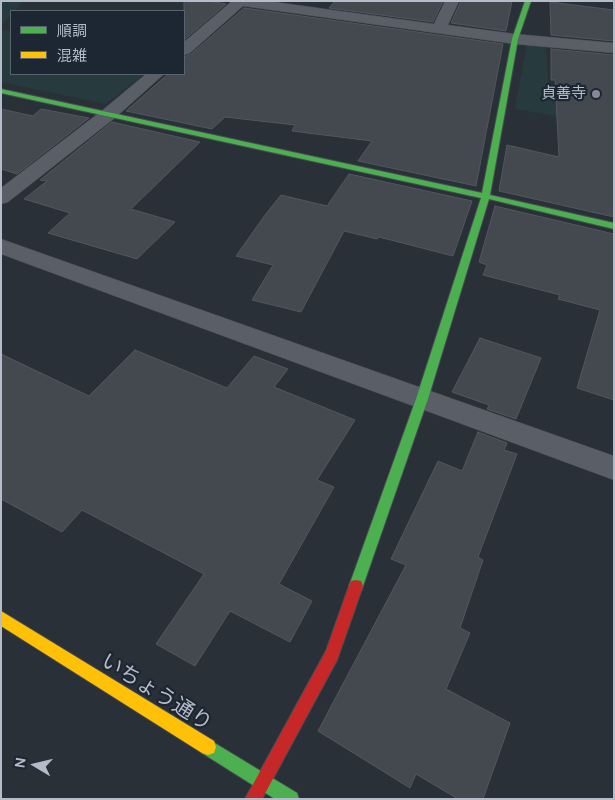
<!DOCTYPE html>
<meta charset="utf-8">
<style>
body{margin:0}
#map{position:relative;width:615px;height:800px;overflow:hidden;background:#2a3038;font-family:"DM Sans","Noto Sans JP",sans-serif}
canvas{display:block}
.frame{position:absolute;inset:0;border:2px solid #b4bcc9;pointer-events:none}
.legend{position:absolute;left:10px;top:10px;width:175px;height:65px;box-sizing:border-box;background:#1d2633;border:1px solid #59626f;margin:0;padding:6px 9px;list-style:none;font-size:15px;color:#b4bcc9}
.legend li{display:flex;align-items:center;gap:10px;height:25px}
.legend b{width:25px;border:1px solid #59626f}
.north{position:absolute;left:10px;top:740px;width:50px;height:50px;-webkit-text-stroke:4px #1d2633;paint-order:stroke;rotate:279deg;font-size:14px;font-weight:700;line-height:20px;text-align:center;color:#b4bcc9}
.north::after{content:'';display:block;margin:auto;width:18px;height:22px;background:#b4bcc9;clip-path:polygon(50% 0,100% 100%,50% 72%,0 100%)}
</style>
<div id="map">
<canvas width="615" height="800"></canvas>
<div class="frame"></div>
<ul class="legend">
<li><b style="height:6px;background:#4caf50"></b>順調</li>
<li><b style="height:6px;background:#ffc107"></b>混雑</li>
</ul>
<div class="north">N</div>
</div>
<script>
const ctx = document.querySelector('canvas').getContext('2d');
ctx.lineJoin = 'round';
function fill(path, color) {
  ctx.fillStyle = color;
  ctx.fill(path, 'evenodd');
}
function toPath(rows) {
  const path = new Path2D();
  for (const r of rows) {
    path.moveTo(r[0], r[1]);
    for (let i = 2; i < r.length; i += 2) path.lineTo(r[i], r[i + 1]);
  }
  return path;
}
function trace(path, color, width, dash) {
  ctx.strokeStyle = color;
  ctx.lineWidth = width;
  ctx.lineCap = dash ? 'butt' : 'round';
  ctx.setLineDash(dash || []);
  ctx.stroke(path);
}
function write(font, color, halo, rows, align = 'center') {
  ctx.font = font + ' "DM Sans","Noto Sans JP",sans-serif';
  ctx.lineWidth = 4.5;
  ctx.setLineDash([]);
  ctx.textBaseline = 'middle';
  ctx.strokeStyle = halo;
  ctx.fillStyle = color;
  for (const [text, x, y, turn = 0] of rows) {
    ctx.save();
    ctx.translate(x, y);
    ctx.rotate((+turn || 0) * Math.PI / 180);
    ctx.textAlign = isNaN(turn) ? turn : align;
    if (halo) ctx.strokeText(text, 0, 0);
    ctx.fillText(text, 0, 0);
    ctx.restore();
  }
}
const green = toPath([
 [1,1,23,1,15,11,11,11,11,15,1,27],
 [1,30,11,31,11,74,144,74,106,104,1,82],
 [527,44,546,46,549,97,568,98,614,126,515,109]
]);
const building = toPath([
 [184,1,208,1,226,4,184,40,184,1],
 [335,1,443,1,433,22,329,8,335,1],
 [461,1,512,1,506,31,451,23,461,1],
 [550,2,614,10,614,41,551,35,550,2],
 [244,8,503,44,476,186,358,161,372,141,292,131,295,125,225,117,212,129,126,111,168,74,184,74,184,57,191,54,244,8],
 [551,49,614,55,614,217,499,191,507,145,559,157,555,80,551,80,551,49],
 [1,109,33,116,41,109,89,118,17,174,1,169,1,109],
 [112,122,200,142,131,209,175,222,137,259,48,233,70,213,24,199,47,181,40,180,112,122],
 [349,174,472,201,453,256,379,237,377,239,344,231,301,312,252,300,273,265,236,256,265,215,281,195,327,206,349,174],
 [495,206,614,234,614,400,577,388,600,310,558,299,560,295,483,275,487,265,479,262,495,206],
 [480,338,541,358,516,419,487,409,489,405,452,392,480,338],
 [135,350,227,388,254,356,288,369,274,387,355,420,317,480,334,487,279,584,312,601,290,642,230,611,195,666,156,644,204,574,82,510,62,532,1,499,1,354,89,396,135,350],
 [478,432,507,443,504,450,517,454,478,557,483,560,460,628,470,633,446,689,510,723,483,799,458,799,416,774,410,788,318,731,406,565,391,559,438,461,462,471,478,432]
]);
const street = toPath([
 [232,1,267,1,434,24,445,1,459,1,448,25,515,34,614,43,614,53,515,44,243,6,190,53,184,55,184,42,232,1],
 [146,74,164,74,116,117,8,202,1,204,1,188,104,109,146,74],
 [1,239,614,456,614,480,1,254,1,239]
]);
const fast = toPath([
 [525,1,531,1,518,39,490,195,614,223,614,229,489,199,428,399,363,586,361,591,356,592,351,591,349,586,416,399,481,198,1,93,1,89,482,193,512,39,525,1],
 [208,739,297,793,299,799,275,799,202,753,200,747,202,741,208,739]
]);
const slow = toPath([
 [1,611,214,741,216,747,214,753,208,755,202,753,1,626,1,611]
]);
const jam = toPath([
 [356,580,361,581,363,586,337,660,262,799,245,799,326,651,349,586,351,581,356,580]
]);
const markers = [
 [596,94,5,"#848b96"]
];
const farPoinames = [
 ["貞善寺",586,94]
];
const nearStreetnames = [
 ["いちょう通り",156,693,32]
];
fill(green, '#273a3e');
fill(building, '#444950');
trace(building, '#52575f', 1);
trace(street, '#484c53', 1);
trace(fast, '#484c53', 2);
trace(slow, '#484c53', 2);
trace(jam, '#484c53', 2);
fill(street, '#5a5e66');
fill(fast, '#4caf50');
fill(slow, '#ffc107');
fill(jam, '#c62828');
for (const [x, y, r, color] of markers) {
  const dot = new Path2D();
  dot.arc(x, y, r, 0, 2 * Math.PI);
  ctx.fillStyle = color;
  ctx.fill(dot);
  trace(dot, '#1d2633', 2);
}
write('15px', '#b4bcc9', '#1d2633', farPoinames, 'right');
write('21px', '#b4bcc9', '#1d2633', nearStreetnames);
</script>
